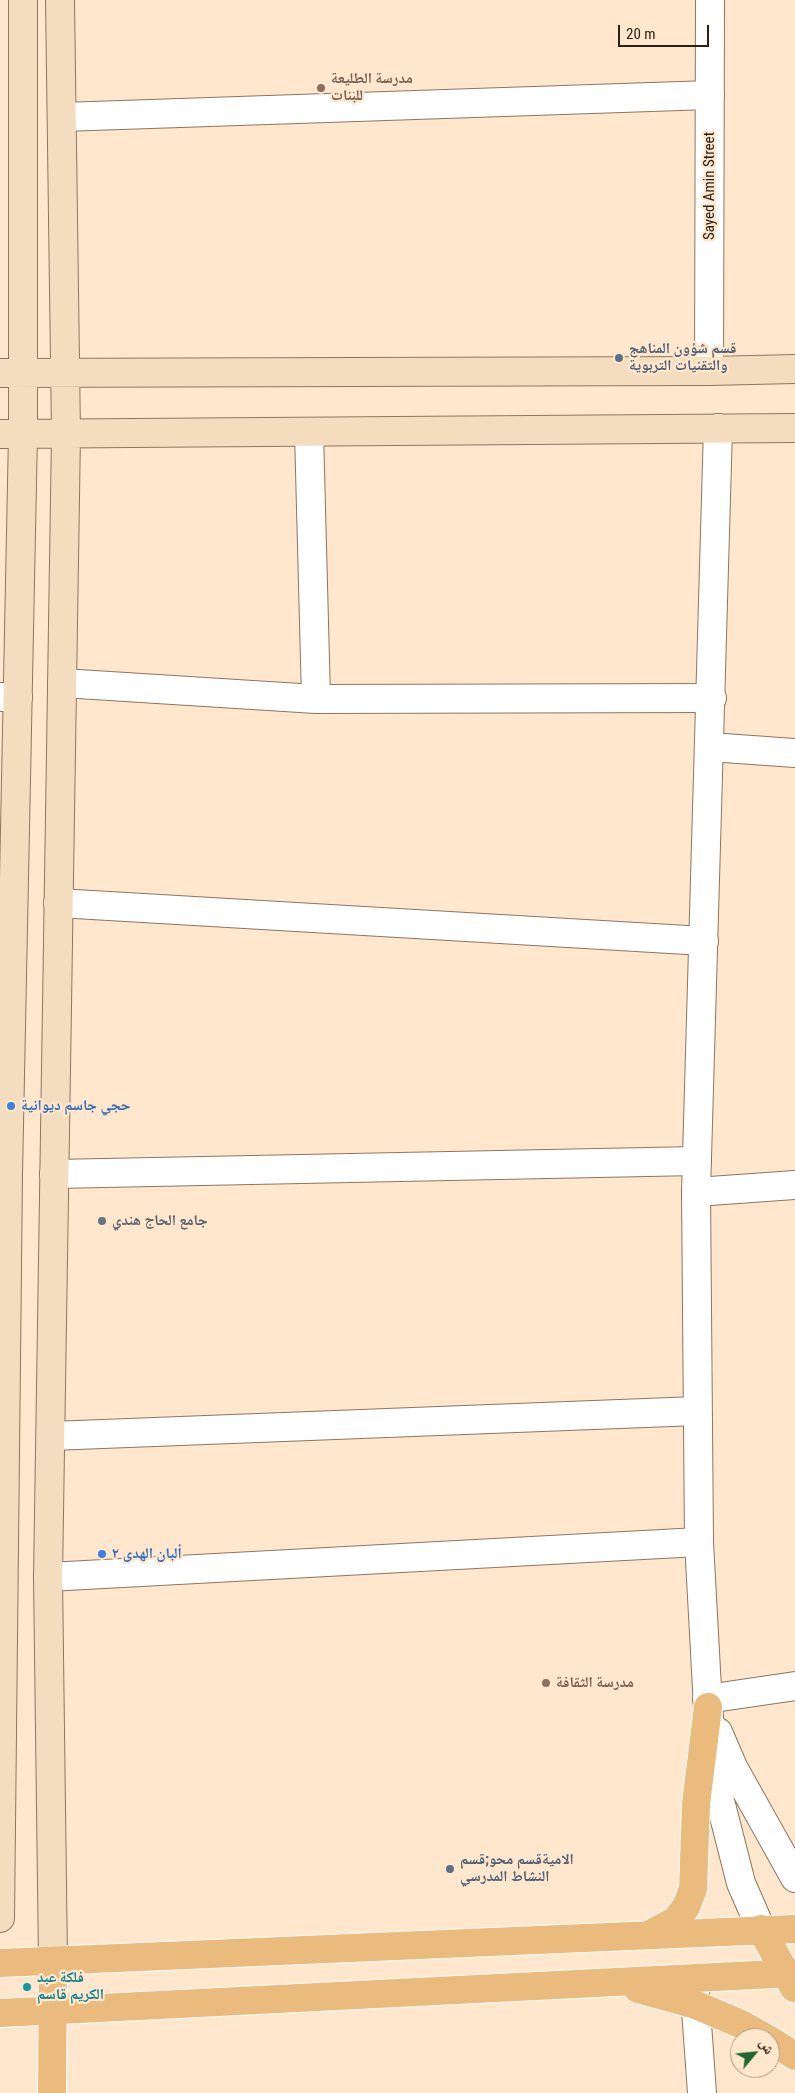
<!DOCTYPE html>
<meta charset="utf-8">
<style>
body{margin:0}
#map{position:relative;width:795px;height:2093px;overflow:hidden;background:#fee7cd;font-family:"Roboto Condensed","Noto Naskh Arabic",sans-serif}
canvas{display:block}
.north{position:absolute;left:730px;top:2028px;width:50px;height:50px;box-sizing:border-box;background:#fee7cd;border:1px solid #a99884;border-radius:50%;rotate:62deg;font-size:14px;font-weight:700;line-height:20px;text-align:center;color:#292117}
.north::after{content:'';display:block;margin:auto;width:18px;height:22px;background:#216631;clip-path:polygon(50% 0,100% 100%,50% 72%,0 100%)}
.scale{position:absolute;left:618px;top:25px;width:91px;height:22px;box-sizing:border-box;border:2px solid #292117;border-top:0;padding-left:6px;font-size:15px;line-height:18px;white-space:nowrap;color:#292117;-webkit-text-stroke:4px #fee7cd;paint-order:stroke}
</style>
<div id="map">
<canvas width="795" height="2093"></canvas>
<div class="north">ش</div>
<div class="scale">20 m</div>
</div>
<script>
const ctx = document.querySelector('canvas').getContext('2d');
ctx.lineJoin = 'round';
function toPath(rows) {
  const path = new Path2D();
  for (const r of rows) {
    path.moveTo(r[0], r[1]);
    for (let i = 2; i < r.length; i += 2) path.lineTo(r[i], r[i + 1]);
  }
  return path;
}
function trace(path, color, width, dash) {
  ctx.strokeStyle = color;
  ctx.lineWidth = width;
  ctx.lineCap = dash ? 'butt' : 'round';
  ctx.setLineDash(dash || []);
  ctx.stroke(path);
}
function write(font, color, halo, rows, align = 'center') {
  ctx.font = font + ' "Roboto Condensed","Noto Naskh Arabic",sans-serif';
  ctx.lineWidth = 4.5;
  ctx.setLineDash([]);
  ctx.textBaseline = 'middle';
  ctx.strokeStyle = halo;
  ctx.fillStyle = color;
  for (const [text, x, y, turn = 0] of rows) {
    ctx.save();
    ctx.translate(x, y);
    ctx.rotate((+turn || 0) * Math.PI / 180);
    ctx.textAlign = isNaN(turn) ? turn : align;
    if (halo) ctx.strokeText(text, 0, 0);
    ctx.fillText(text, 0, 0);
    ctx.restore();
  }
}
const minor = toPath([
 [62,117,710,95],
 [309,432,316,699],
 [62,683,316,699,712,698],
 [0,697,18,697],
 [710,747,795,753],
 [58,903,704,941],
 [54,1174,697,1161],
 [696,1192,795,1185],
 [51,1436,697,1411],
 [48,1577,699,1542],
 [707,1699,795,1686],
 [694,1982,702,2093]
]);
const tertiary = toPath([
 [709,371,710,0],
 [718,428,696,1192,699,1542,708,1707,715,1781,741,1883,761,1929],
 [718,1732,733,1767,795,1878]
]);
const secondary = toPath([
 [0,373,709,371,795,369],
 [0,434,795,428],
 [0,1918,8,1174,23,434,23,0],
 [53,1961,48,1577,66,434,60,0]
]);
const primary = toPath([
 [761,1929,794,1988],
 [650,1934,676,1920,686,1907,693,1889,696,1804,708,1707],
 [0,1963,795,1929],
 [638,1989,696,2005,743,2025,766,2038],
 [0,2013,795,1973],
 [770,2040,795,2056],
 [52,2093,53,1961]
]);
const markers = [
 [321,88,5,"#8d6e63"],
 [619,358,5,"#5c6f8a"],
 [11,1106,5,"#3f7fe0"],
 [102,1221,5,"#6b7280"],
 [102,1554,5,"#3f7fe0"],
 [546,1683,5,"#8d6e63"],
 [450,1869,5,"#5c6f8a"],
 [27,1987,5,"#0f9aa8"]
];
const educationNames = [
 ["مدرسة الطليعة",331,79],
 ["للبنات",331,96],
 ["مدرسة الثقافة",556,1683]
];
const streetNames = [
 ["Sayed Amin Street",710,186,-90]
];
const serviceNames = [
 ["قسم شؤون المناهج",629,349],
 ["والتقنيات التربوية",629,366],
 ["الاميةقسم محو;قسم",460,1860],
 ["النشاط المدرسي",460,1877]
];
const shopNames = [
 ["حجي جاسم ديوانية",21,1106],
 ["ألبان الهدى ٢",112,1554]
];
const worshipNames = [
 ["جامع الحاج هندي",112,1221]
];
const cultureNames = [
 ["فلكة عبد",37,1978],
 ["الكريم قاسم",37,1995]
];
trace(minor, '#8b765f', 30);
trace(tertiary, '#8b765f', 30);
trace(secondary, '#8b765f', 30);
trace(primary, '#fff', 30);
trace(minor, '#fff', 28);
trace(tertiary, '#fff', 28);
trace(secondary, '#f4ddbe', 28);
trace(primary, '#eabb7d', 28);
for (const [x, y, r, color] of markers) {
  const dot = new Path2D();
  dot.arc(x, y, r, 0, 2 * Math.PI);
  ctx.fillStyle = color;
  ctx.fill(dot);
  trace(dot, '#fee7cd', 2);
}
write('bold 15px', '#785e54', '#fee7cd', educationNames, 'left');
write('15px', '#292117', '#fee7cd', streetNames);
write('bold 15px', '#4e5e75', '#fee7cd', serviceNames, 'left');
write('bold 15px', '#366cbe', '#fee7cd', shopNames, 'left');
write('bold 15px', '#5b616d', '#fee7cd', worshipNames, 'left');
write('bold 15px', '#0d838f', '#fee7cd', cultureNames, 'left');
</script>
